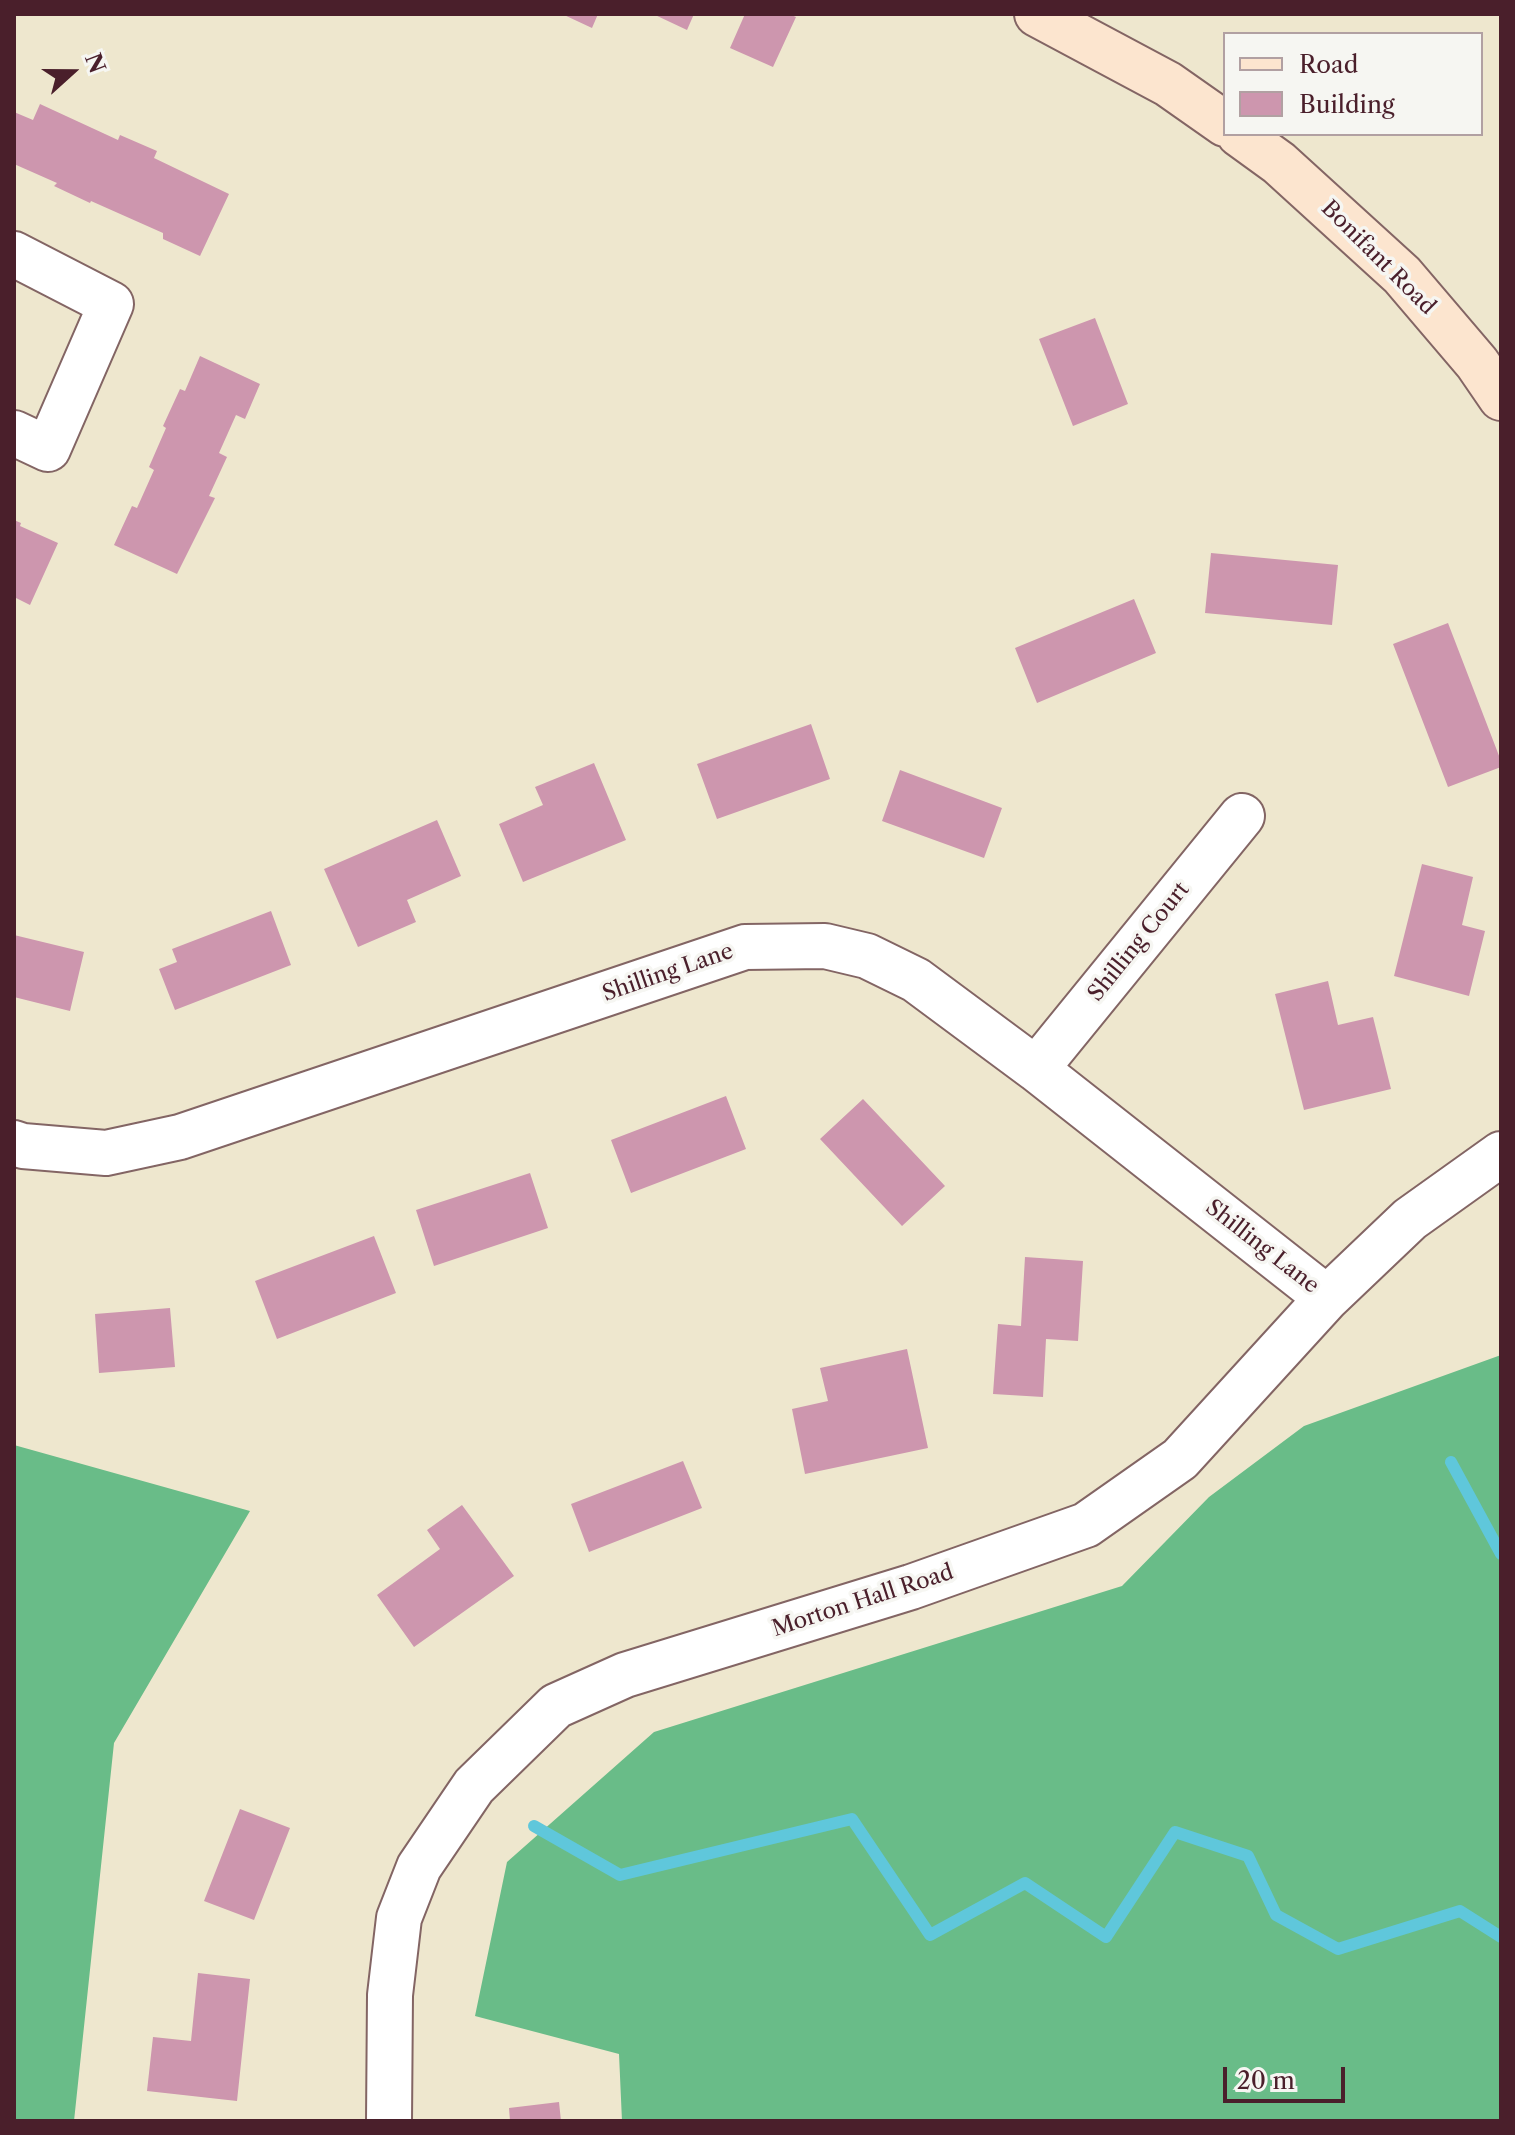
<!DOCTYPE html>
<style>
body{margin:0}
#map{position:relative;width:1515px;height:2135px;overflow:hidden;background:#eee7ce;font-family:"Libre Caslon Text",serif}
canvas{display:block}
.frame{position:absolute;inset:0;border:16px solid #4a1f2b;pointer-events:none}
.legend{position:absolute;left:1223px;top:32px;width:260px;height:104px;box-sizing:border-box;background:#f6f6f2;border:2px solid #b1a0a2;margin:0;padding:10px 14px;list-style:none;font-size:24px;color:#4a1f2b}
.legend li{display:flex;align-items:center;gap:16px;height:40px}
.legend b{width:40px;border:2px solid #b1a0a2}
.north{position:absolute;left:32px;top:32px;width:80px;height:80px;-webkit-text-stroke:6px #f6f6f2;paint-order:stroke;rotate:69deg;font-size:22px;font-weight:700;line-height:32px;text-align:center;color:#4a1f2b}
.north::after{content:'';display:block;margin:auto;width:28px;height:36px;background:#4a1f2b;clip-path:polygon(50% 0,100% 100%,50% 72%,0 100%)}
.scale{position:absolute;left:1223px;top:2067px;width:122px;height:36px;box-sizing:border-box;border:4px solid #4a1f2b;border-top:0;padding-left:10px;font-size:24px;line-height:28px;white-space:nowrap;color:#4a1f2b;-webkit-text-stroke:6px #f6f6f2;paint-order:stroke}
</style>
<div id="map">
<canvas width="1515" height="2135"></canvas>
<div class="frame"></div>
<ul class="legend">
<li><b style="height:10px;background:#fce5cf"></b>Road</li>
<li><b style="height:22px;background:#cd96ae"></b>Building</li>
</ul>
<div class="north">N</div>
<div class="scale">20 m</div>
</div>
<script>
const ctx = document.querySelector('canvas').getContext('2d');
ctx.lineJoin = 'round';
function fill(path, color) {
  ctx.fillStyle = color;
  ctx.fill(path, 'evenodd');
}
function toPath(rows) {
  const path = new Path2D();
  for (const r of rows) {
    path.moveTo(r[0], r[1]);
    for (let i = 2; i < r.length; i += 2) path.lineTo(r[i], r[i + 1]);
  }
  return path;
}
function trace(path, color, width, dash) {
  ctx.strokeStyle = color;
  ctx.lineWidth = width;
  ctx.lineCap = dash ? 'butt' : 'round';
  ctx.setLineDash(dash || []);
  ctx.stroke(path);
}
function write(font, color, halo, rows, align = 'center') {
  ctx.font = font + ' "Libre Caslon Text",serif';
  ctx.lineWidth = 7;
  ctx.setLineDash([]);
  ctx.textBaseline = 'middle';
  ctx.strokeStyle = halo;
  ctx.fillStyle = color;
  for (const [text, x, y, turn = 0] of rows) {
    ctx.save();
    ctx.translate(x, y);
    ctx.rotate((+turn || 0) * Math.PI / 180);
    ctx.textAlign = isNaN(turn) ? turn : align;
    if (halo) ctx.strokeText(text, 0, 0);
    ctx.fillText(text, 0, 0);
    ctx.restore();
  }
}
const forest = toPath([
 [1501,1355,1501,2121,622,2121,619,2054,475,2016,507,1862,654,1732,1122,1586,1209,1497,1304,1426],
 [14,1445,250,1511,114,1743,74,2121,14,2121]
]);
const stream = toPath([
 [1451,1462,1501,1554],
 [534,1826,620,1875,852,1819,930,1935,1025,1883,1106,1937,1175,1832,1248,1856,1276,1915,1338,1949,1460,1911,1501,1937]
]);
const building = toPath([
 [562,14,598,14,592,28],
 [653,14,694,14,687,30],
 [745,14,789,14,796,17,773,67,730,48],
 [40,104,118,140,120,135,157,151,154,158,229,194,200,256,163,239,163,233,91,201,90,203,54,186,57,183,14,164,14,112,33,120],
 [1095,318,1128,404,1073,426,1039,339],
 [200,356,260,384,245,419,236,415,219,453,227,457,209,496,215,498,177,574,114,545,132,506,137,508,154,470,149,467,166,428,163,426,180,389,185,391],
 [14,520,21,523,20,526,58,543,30,605,14,597],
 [1211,553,1338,565,1332,625,1205,613],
 [1134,599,1156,653,1037,703,1015,648],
 [1448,623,1501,761,1501,767,1448,787,1393,644],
 [811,724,830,779,717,819,697,764],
 [594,763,626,840,523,882,499,824,543,805,535,787],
 [900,770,1002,808,984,858,882,821],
 [437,820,461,876,407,900,416,922,358,947,324,869],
 [1422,864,1473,877,1462,925,1485,931,1469,996,1394,976],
 [271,911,291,965,175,1010,159,969,177,962,172,949],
 [14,935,84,952,70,1011,14,997],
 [1328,981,1338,1025,1373,1017,1391,1089,1304,1110,1275,994],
 [726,1096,746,1149,631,1193,611,1140],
 [863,1099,945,1186,902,1226,820,1139],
 [530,1173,548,1228,434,1266,416,1210],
 [374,1236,396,1293,277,1339,255,1281],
 [1025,1257,1083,1261,1078,1341,1046,1339,1043,1397,993,1394,998,1324,1021,1326],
 [170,1308,175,1367,99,1373,95,1314],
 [907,1349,928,1448,805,1474,792,1409,828,1401,820,1368],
 [683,1461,702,1508,589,1552,571,1504],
 [462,1505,514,1576,414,1647,377,1595,440,1549,427,1530],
 [240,1809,290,1828,254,1920,204,1901],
 [198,1973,250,1979,237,2101,147,2091,153,2037,191,2041],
 [559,2102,561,2121,510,2121,509,2108]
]);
const street = toPath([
 [14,254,111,304,48,449,14,433],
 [1036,1069,1242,816],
 [14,1143,23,1146,106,1153,180,1137,745,947,825,946,867,956,916,980,1036,1069,1327,1298],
 [389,2121,390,1995,399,1918,419,1867,474,1786,556,1706,625,1675,911,1587,1086,1525,1180,1459,1327,1298,1410,1219,1501,1154]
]);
const secondary = toPath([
 [1037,14,1168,84,1225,124],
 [1239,134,1279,163,1402,275,1477,363,1501,398]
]);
const streetNames = [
 ["Bonifant Road",1378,258,45],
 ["Shilling Court",1139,942,-51],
 ["Shilling Lane",668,973,-19],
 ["Shilling Lane",1262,1247,38],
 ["Morton Hall Road",863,1601,-18]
];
fill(forest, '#69bc88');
trace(stream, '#5fc7db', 12);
fill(building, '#cd96ae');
trace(street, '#836564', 48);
trace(secondary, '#836564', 48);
trace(street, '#fff', 44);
trace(secondary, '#fce5cf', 44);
write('22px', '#4a1f2b', '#f6f6f2', streetNames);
</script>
